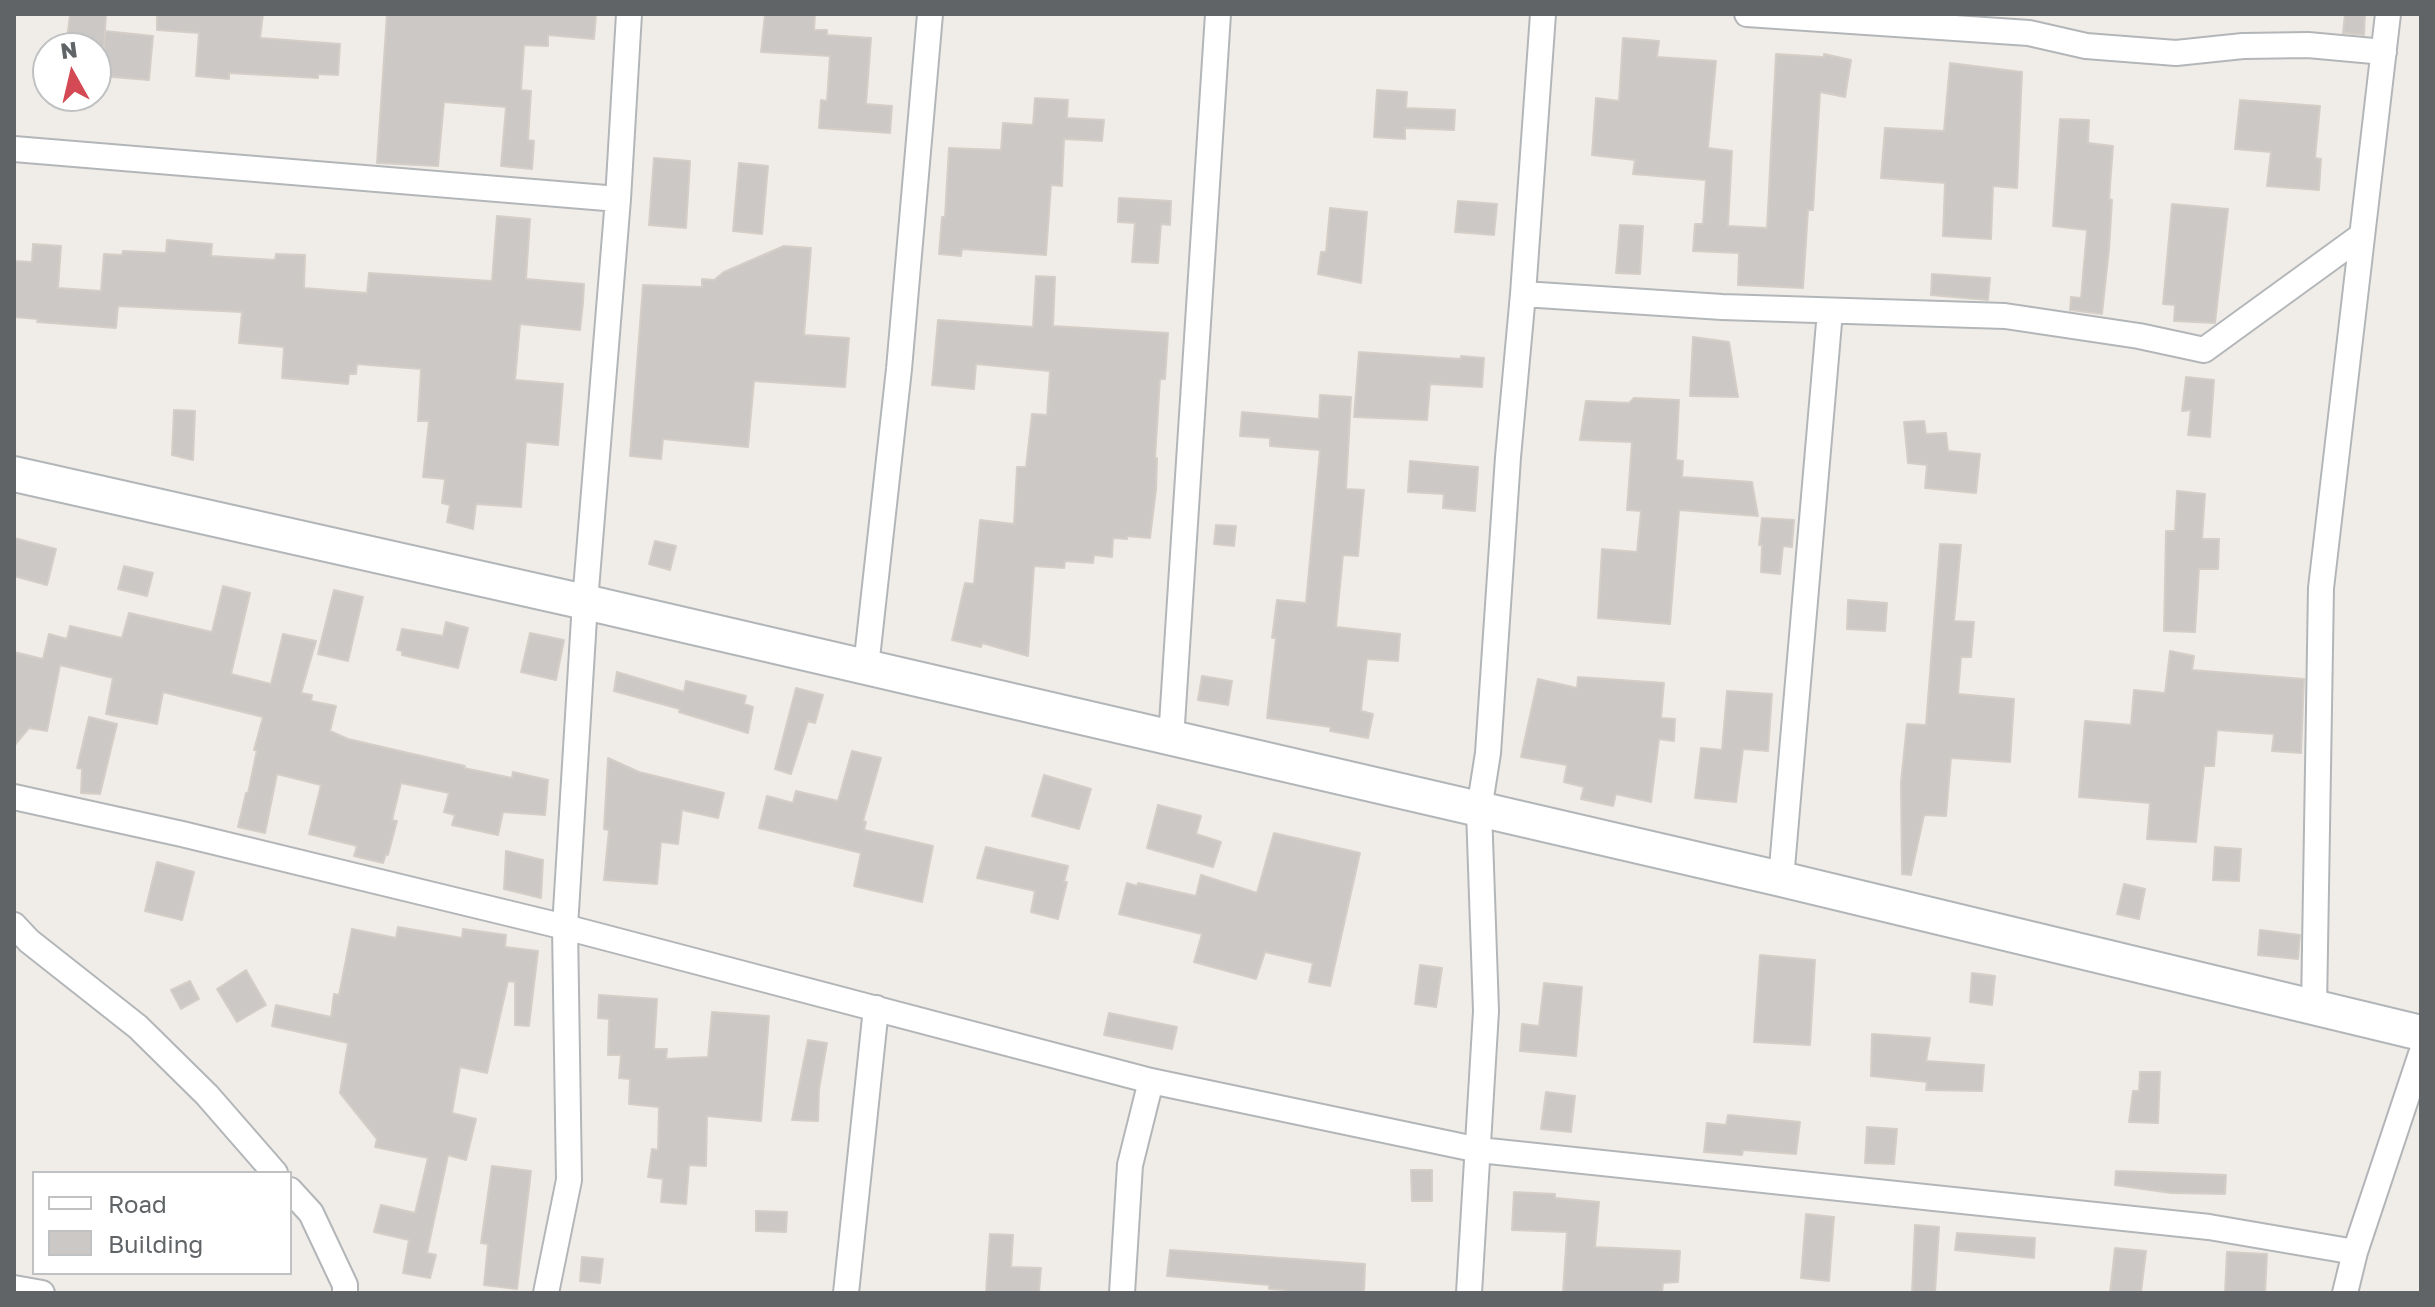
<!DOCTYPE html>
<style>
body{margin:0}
#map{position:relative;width:2435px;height:1307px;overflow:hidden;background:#f0ede9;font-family:"Golos Text",sans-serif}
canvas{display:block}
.frame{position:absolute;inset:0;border:16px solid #606466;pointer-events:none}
.legend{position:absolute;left:32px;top:1171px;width:260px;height:104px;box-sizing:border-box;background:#fff;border:2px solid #bfc1c2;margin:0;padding:10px 14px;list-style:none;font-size:24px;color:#606466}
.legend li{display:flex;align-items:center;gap:16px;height:40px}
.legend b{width:40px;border:2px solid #bfc1c2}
.north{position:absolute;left:32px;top:32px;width:80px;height:80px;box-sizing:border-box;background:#fff;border:2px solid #bfc1c2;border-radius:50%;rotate:352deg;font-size:22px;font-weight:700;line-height:32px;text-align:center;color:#606466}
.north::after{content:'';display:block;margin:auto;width:28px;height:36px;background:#d44a54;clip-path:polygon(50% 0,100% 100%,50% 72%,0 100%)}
</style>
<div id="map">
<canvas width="2435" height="1307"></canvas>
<div class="frame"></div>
<ul class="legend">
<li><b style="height:10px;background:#fff"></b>Road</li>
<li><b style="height:22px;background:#cbc8c5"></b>Building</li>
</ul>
<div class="north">N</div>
</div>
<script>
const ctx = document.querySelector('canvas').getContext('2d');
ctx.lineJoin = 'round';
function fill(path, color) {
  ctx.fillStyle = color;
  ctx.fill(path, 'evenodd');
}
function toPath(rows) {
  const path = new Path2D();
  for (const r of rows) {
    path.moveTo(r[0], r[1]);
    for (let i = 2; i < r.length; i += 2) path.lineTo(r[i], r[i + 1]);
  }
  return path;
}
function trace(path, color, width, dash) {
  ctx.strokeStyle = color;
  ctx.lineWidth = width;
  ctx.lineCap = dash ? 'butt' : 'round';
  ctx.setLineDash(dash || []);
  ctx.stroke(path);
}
const building = toPath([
 [70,14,106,14,104,48,105,31,153,36,149,80,101,76,104,48,66,48,70,14],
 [157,14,263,14,260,38,340,44,338,75,318,74,318,78,229,73,229,79,196,76,199,33,157,30,157,14],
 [387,14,596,14,594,39,548,35,548,46,524,45,521,90,531,91,528,140,534,141,532,169,501,166,506,107,444,102,438,166,377,163,387,14],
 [765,14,815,14,814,30,827,30,827,35,871,38,866,104,892,106,890,133,819,128,821,100,827,101,830,56,761,52,765,14],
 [2345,14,2365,14,2364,35,2343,33,2345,14],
 [1623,38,1659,41,1657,57,1716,61,1708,148,1732,151,1728,226,1767,228,1776,54,1824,57,1824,54,1851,60,1845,97,1820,92,1813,210,1808,210,1803,288,1738,285,1739,253,1693,251,1695,224,1703,224,1706,180,1633,174,1635,160,1592,155,1596,98,1619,101,1623,38],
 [1950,63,2022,72,2017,188,1993,186,1991,239,1943,236,1945,183,1881,178,1885,128,1944,131,1950,63],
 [1377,90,1407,92,1406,108,1455,110,1454,130,1405,128,1405,139,1374,137,1377,90],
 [1035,98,1068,100,1067,118,1104,120,1102,141,1064,139,1062,186,1051,185,1046,255,962,249,961,256,939,254,942,217,945,217,949,148,1001,150,1003,123,1033,125,1035,98],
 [2240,100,2320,106,2315,158,2321,159,2319,190,2267,186,2271,152,2235,149,2240,100],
 [2060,119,2089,120,2088,143,2113,146,2109,199,2112,200,2109,249,2102,314,2070,310,2071,297,2081,298,2087,230,2053,226,2060,119],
 [654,158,690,161,686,228,649,225,654,158],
 [739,163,768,166,762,234,733,231,739,163],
 [1119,198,1171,201,1170,225,1161,224,1158,263,1132,262,1135,223,1118,222,1119,198],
 [1458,201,1497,204,1494,235,1455,232,1458,201],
 [2172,204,2228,209,2215,323,2174,321,2175,305,2163,304,2172,204],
 [1330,208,1367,212,1361,283,1318,274,1321,252,1326,252,1330,208],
 [497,216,530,219,526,279,584,284,583,303,580,330,520,324,515,380,563,384,558,445,526,442,521,507,476,504,473,529,447,522,450,505,442,503,445,479,423,477,429,421,418,421,421,369,357,364,356,374,349,374,348,384,282,378,284,347,239,343,242,312,118,306,116,328,37,322,38,319,14,317,14,261,32,262,33,244,61,246,58,288,101,291,104,254,122,255,123,251,166,253,167,240,212,244,211,256,275,260,276,254,305,255,304,288,367,293,369,273,492,281,497,216],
 [1620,225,1643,226,1640,274,1616,273,1620,225],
 [784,246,811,248,804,335,849,338,845,387,754,381,748,447,663,439,661,459,630,456,643,285,702,287,702,279,714,280,724,272,784,246],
 [1932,274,1990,278,1988,300,1931,295,1932,274],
 [1036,276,1055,277,1053,326,1168,333,1165,379,1160,379,1155,458,1157,458,1156,490,1150,538,1127,536,1127,539,1113,538,1112,557,1094,555,1093,563,1065,561,1064,568,1034,566,1028,656,982,643,981,647,952,640,965,583,974,584,980,520,1014,524,1017,467,1026,467,1032,414,1047,415,1050,371,976,364,974,389,932,385,938,320,1033,327,1036,276],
 [1693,337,1729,342,1738,397,1690,396,1693,337],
 [1359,352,1461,359,1461,356,1484,358,1482,387,1430,384,1427,420,1354,417,1359,352],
 [2186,377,2214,380,2210,437,2188,435,2191,410,2182,411,2186,377],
 [1320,395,1351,397,1346,489,1364,490,1358,556,1343,555,1336,627,1400,634,1398,661,1367,659,1361,711,1373,714,1368,738,1330,731,1331,727,1267,718,1276,638,1272,638,1277,600,1306,603,1320,450,1270,446,1270,438,1240,436,1242,412,1319,419,1320,395],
 [1634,398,1679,400,1676,460,1683,461,1682,477,1752,482,1758,516,1679,510,1670,624,1598,618,1602,549,1637,552,1641,511,1627,510,1632,442,1580,440,1586,401,1629,403,1634,398],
 [174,410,195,411,193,460,172,455,174,410],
 [1924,421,1926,434,1946,433,1948,451,1980,454,1976,493,1925,488,1927,465,1908,463,1904,422,1924,421],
 [1410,461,1478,467,1475,511,1443,508,1444,494,1408,492,1410,461],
 [2177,491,2205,494,2202,539,2219,539,2218,569,2199,569,2195,632,2164,631,2166,531,2175,531,2177,491],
 [1762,518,1794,520,1792,547,1783,546,1780,574,1761,572,1762,545,1759,545,1762,518],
 [1216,525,1236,526,1234,546,1214,544,1216,525],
 [14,538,56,549,47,585,14,576,14,538],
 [655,541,676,546,670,570,649,564,655,541],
 [1940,544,1961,545,1954,621,1974,622,1971,657,1961,657,1958,694,2014,699,2010,762,1951,758,1946,816,1924,815,1911,875,1902,874,1901,782,1907,724,1926,725,1940,544],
 [124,566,153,573,147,596,118,589,124,566],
 [223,586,250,593,231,674,271,684,283,634,316,641,301,693,312,695,311,701,336,706,330,731,348,739,465,766,464,768,512,778,513,772,548,780,545,815,503,812,498,835,452,825,455,815,444,812,449,793,401,783,392,820,397,821,388,855,386,854,383,863,354,856,357,846,309,834,321,785,277,774,265,833,238,827,246,793,248,793,257,750,254,750,263,717,163,692,157,724,106,714,113,678,60,665,47,731,29,728,14,746,14,652,43,659,49,634,67,639,70,626,122,638,129,613,212,632,223,586],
 [334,590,363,597,348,661,318,654,334,590],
 [1848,600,1887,603,1885,631,1847,629,1848,600],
 [446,622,468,628,458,668,402,655,402,651,397,650,402,629,443,636,446,622],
 [530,633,564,640,556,680,521,672,530,633],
 [2170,651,2194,656,2192,670,2304,679,2301,753,2272,751,2274,734,2217,730,2214,766,2204,766,2196,842,2147,839,2150,803,2079,797,2085,721,2131,725,2134,690,2165,693,2170,651],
 [617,672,684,692,686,681,746,696,744,704,753,707,748,733,679,712,680,709,614,691,617,672],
 [1202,676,1232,681,1228,705,1198,700,1202,676],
 [1578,677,1664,683,1661,718,1675,719,1674,741,1659,739,1651,802,1616,794,1613,806,1581,799,1584,787,1564,782,1567,765,1521,757,1538,679,1577,688,1578,677],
 [796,688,823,695,815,723,808,721,791,774,775,769,796,688],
 [1727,691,1772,694,1768,751,1743,749,1736,802,1695,798,1701,748,1722,750,1727,691],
 [89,717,117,724,100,794,81,793,82,769,77,768,89,717],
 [852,751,881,758,863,821,866,822,864,830,933,846,922,902,854,886,861,853,759,828,767,796,793,803,796,791,838,801,852,751],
 [608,758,639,772,724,793,718,818,682,810,678,844,661,842,657,884,604,880,609,830,604,829,608,758],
 [1044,775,1091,789,1079,829,1032,816,1044,775],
 [1158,805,1201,816,1196,834,1221,842,1213,867,1147,848,1158,805],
 [1274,833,1360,853,1330,986,1309,982,1313,963,1265,952,1256,979,1194,962,1202,934,1119,914,1127,883,1137,886,1138,883,1196,896,1201,875,1257,893,1274,833],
 [986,847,1068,866,1064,882,1067,882,1058,919,1031,912,1035,891,977,878,986,847],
 [2215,847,2241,849,2239,881,2213,880,2215,847],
 [506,851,543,860,541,898,504,889,506,851],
 [157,862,194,872,182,920,145,911,157,862],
 [2124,884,2145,889,2139,919,2117,914,2124,884],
 [398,927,462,938,463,929,506,935,505,947,538,951,529,1026,515,1025,515,982,508,981,487,1073,460,1067,452,1113,476,1119,466,1160,448,1155,427,1253,436,1255,430,1278,403,1273,409,1240,374,1232,381,1205,415,1213,428,1158,375,1147,377,1139,340,1093,348,1043,272,1026,276,1005,331,1017,334,994,339,995,352,929,396,938,398,927],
 [2260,930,2300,935,2298,959,2258,955,2260,930],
 [1760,955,1815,960,1810,1045,1754,1042,1760,955],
 [1420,965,1442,968,1436,1007,1415,1004,1420,965],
 [246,970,266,1005,237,1022,217,989,246,970],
 [1972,973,1995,976,1992,1005,1970,1002,1972,973],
 [190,981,199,999,181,1009,171,990,190,981],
 [1544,983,1582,987,1576,1056,1520,1051,1522,1024,1539,1026,1544,983],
 [599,995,657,999,654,1049,667,1049,666,1059,708,1057,712,1012,769,1016,761,1121,707,1116,706,1166,689,1165,686,1204,661,1202,663,1179,648,1177,652,1149,658,1150,659,1107,629,1104,630,1079,619,1078,621,1055,608,1055,609,1019,598,1018,599,995],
 [1109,1013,1177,1027,1172,1049,1104,1035,1109,1013],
 [1872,1034,1930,1038,1926,1061,1984,1065,1982,1091,1926,1090,1927,1082,1871,1076,1872,1034],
 [808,1040,827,1043,819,1089,818,1121,792,1120,808,1040],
 [2140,1072,2160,1072,2158,1123,2129,1122,2133,1091,2139,1091,2140,1072],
 [1546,1092,1575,1096,1571,1132,1541,1129,1546,1092],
 [1728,1115,1800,1122,1796,1154,1743,1150,1742,1155,1704,1152,1707,1123,1726,1125,1728,1115],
 [1867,1127,1897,1129,1894,1164,1865,1163,1867,1127],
 [492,1166,531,1171,517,1289,484,1285,488,1244,481,1243,492,1166],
 [1411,1170,1432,1170,1432,1201,1412,1201,1411,1170],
 [2116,1171,2226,1175,2225,1194,2171,1193,2115,1185,2116,1171],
 [1514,1192,1555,1194,1555,1198,1599,1202,1595,1247,1680,1251,1678,1282,1663,1283,1662,1293,1563,1293,1567,1232,1512,1230,1514,1192],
 [756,1211,787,1212,786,1232,756,1231,756,1211],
 [1806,1214,1834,1217,1829,1281,1801,1278,1806,1214],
 [1915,1225,1939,1227,1935,1293,1912,1293,1915,1225],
 [1957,1233,2035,1238,2034,1258,1955,1250,1957,1233],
 [990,1234,1013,1235,1011,1267,1041,1268,1039,1292,986,1293,990,1234],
 [2115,1248,2146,1251,2141,1293,2110,1293,2115,1248],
 [1170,1250,1365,1264,1364,1293,1285,1293,1285,1290,1269,1289,1269,1285,1167,1276,1170,1250],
 [2227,1252,2267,1254,2265,1293,2225,1293,2227,1252],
 [582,1257,603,1259,600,1283,580,1281,582,1257]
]);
const street = toPath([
 [1747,14,2029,33,2086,46,2176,53,2243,46,2308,45,2384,52],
 [14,149,618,199],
 [1523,294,1722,307,2005,316,2139,336,2204,350,2361,236],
 [866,667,899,369,930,14],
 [1171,739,1218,14],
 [14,797,182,834,565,927,1151,1081,1479,1150,2209,1227,2355,1252],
 [1781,879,1830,311],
 [14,925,29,941,138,1027,207,1095,275,1173],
 [2314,1008,2321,588,2388,14],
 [290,1190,311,1213,345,1285,345,1293],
 [14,1288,42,1293],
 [546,1293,569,1180,565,927,585,602,618,199,629,14],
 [846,1293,876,1008],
 [1122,1293,1130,1165,1151,1081],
 [1469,1293,1486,1011,1479,810,1488,753,1508,457,1523,294,1543,14],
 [2345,1293,2355,1252,2421,1054]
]);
const secondary = toPath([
 [14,474,585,602,1781,879,2421,1033]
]);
fill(building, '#cbc8c5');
trace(building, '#d4cec7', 2);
trace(street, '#b3b6b8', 28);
trace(secondary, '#b2b6b9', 38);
trace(street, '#fff', 24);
trace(secondary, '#fff', 34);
</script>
